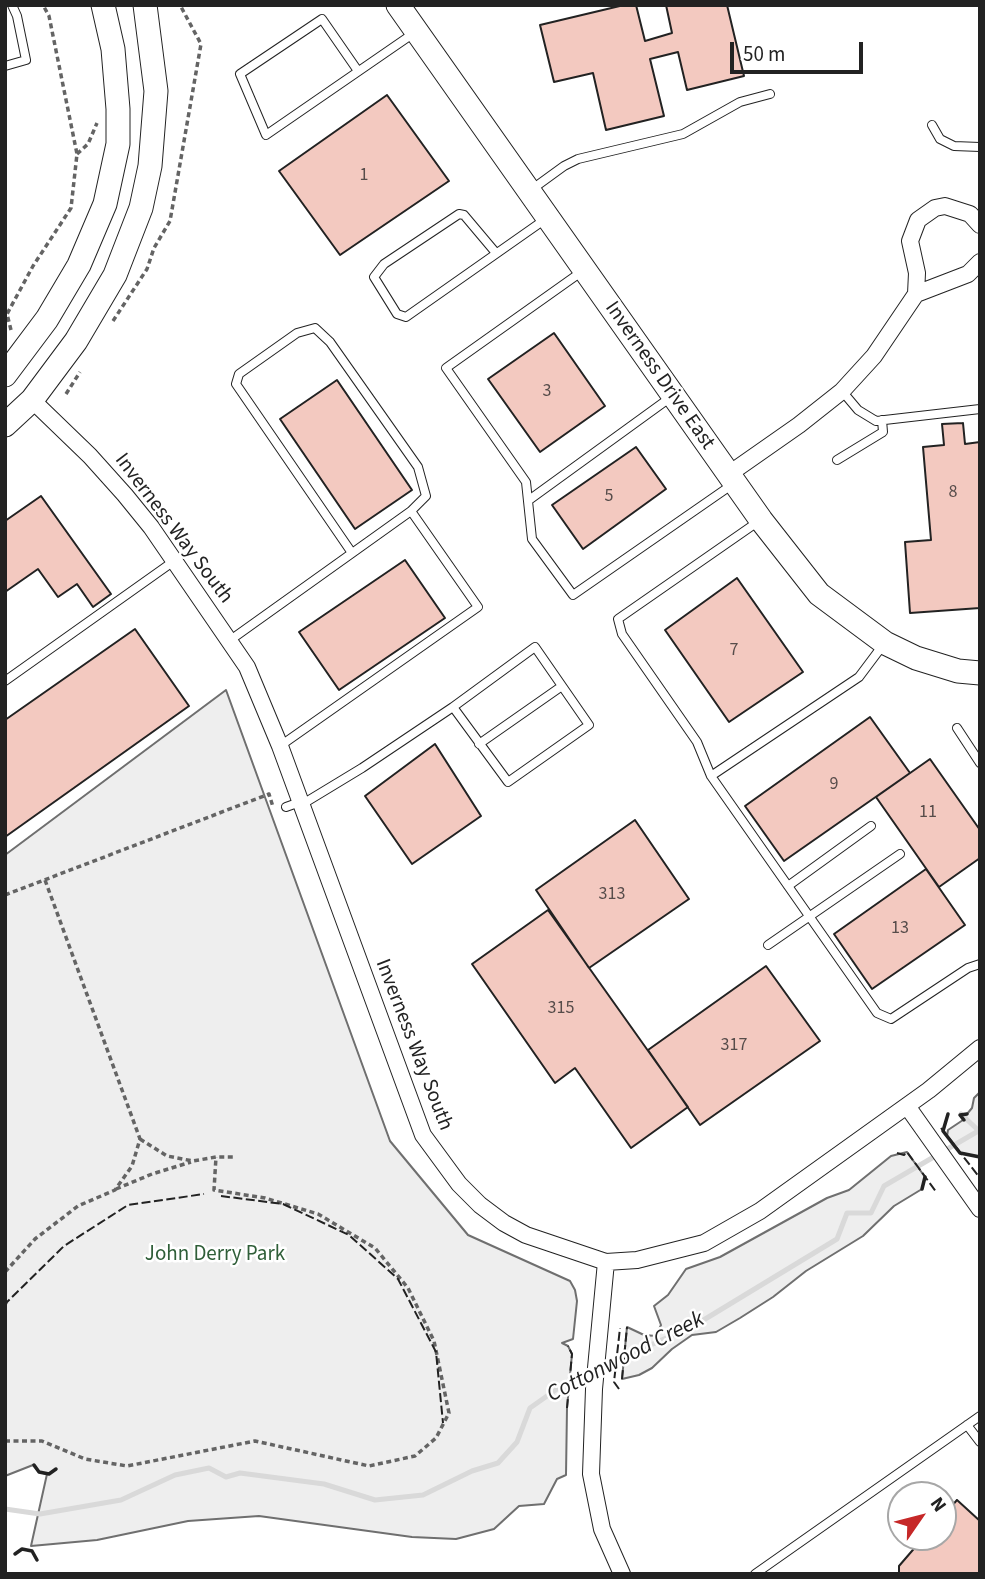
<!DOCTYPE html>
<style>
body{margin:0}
#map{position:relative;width:985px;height:1579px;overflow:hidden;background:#fff;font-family:"Source Sans 3",sans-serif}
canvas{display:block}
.frame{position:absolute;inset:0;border:7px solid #222;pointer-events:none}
.north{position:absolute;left:887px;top:1481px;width:70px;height:70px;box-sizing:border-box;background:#fff;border:2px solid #a7a7a7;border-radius:50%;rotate:55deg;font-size:19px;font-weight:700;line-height:28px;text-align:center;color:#222}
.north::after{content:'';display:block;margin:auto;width:24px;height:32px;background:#c62828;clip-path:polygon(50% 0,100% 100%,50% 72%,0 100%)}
.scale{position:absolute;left:730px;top:42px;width:133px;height:32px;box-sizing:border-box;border:4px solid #222;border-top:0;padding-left:9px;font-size:21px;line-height:24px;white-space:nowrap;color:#222;-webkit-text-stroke:5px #fff;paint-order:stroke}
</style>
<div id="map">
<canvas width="985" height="1579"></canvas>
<div class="frame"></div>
<div class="north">N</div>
<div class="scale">50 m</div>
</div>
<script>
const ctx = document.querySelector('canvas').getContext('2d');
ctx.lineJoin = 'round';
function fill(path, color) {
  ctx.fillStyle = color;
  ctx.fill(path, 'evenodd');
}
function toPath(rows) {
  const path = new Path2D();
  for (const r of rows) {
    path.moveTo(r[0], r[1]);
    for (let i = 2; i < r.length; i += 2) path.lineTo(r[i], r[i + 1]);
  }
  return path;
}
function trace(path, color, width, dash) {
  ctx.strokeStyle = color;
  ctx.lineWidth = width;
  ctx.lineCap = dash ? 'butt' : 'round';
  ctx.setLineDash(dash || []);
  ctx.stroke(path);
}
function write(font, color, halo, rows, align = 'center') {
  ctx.font = font + ' "Source Sans 3",sans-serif';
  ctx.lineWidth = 5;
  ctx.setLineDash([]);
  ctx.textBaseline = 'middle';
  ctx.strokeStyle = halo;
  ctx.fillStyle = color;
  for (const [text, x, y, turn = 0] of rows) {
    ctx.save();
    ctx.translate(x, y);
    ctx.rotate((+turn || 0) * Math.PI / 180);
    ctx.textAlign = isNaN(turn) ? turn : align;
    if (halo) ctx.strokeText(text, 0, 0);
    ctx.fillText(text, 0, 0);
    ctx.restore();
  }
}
const green = toPath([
 [226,690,390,1141,468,1235,570,1281,575,1290,577,1301,573,1339,562,1343,568,1346,572,1354,567,1408,566,1475,557,1479,544,1504,519,1506,494,1529,456,1539,412,1537,259,1516,188,1521,97,1540,31,1546,47,1474,39,1472,33,1465,5,1476,5,855,226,690],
 [980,1092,980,1157,960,1153,947,1136,948,1130,963,1120,960,1115,967,1114,972,1108,974,1098,980,1092],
 [907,1152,925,1177,922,1189,894,1206,863,1236,806,1271,773,1297,740,1318,716,1332,692,1335,672,1349,652,1368,639,1375,622,1379,627,1327,644,1335,656,1336,661,1325,654,1306,668,1295,686,1269,720,1257,827,1198,849,1190,891,1156,907,1152]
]);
const stream = toPath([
 [961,1114,979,1131],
 [600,1368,697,1324,837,1239,847,1213,871,1213,884,1186,980,1130],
 [5,1509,40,1514,121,1500,175,1475,209,1468,226,1477,240,1473,324,1484,375,1500,423,1495,472,1471,498,1463,517,1442,530,1408,564,1384,591,1372]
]);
const building = toPath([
 [624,5,636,5,645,41,672,33,666,5,727,5,744,76,687,90,678,52,650,59,664,116,606,130,593,73,554,82,540,25,624,5],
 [387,95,449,181,340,255,279,171,387,95],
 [554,333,605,406,540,452,488,379,554,333],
 [337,380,412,490,355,529,280,419,337,380],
 [963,423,965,444,980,442,980,608,910,613,905,542,931,540,923,447,944,445,942,424,963,423],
 [636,447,666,489,583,549,552,505,636,447],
 [41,496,111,594,93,607,77,584,58,597,38,569,5,592,5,521,41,496],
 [405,560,445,618,339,690,299,632,405,560],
 [737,578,803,672,729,722,665,630,737,578],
 [135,629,189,706,5,837,5,720,135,629],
 [870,717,910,773,784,861,745,806,870,717],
 [435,744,481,816,412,864,365,796,435,744],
 [930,759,980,830,980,858,939,887,876,797,930,759],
 [635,820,689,899,589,968,536,890,635,820],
 [926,869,965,925,872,989,834,934,926,869],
 [548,910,688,1107,631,1148,575,1068,555,1083,472,964,548,910],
 [766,966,820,1041,700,1125,648,1050,766,966],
 [957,1500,980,1521,980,1574,899,1574,899,1566,924,1537,943,1537,943,1516,957,1500]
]);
const path = toPath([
 [77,154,88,144,97,123],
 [113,321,147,269,154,248,170,221,201,44,180,5],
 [11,330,7,314,33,266,71,208,77,154,49,16,43,5],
 [66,394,80,372],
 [5,895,269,794,273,807],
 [140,1139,167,1156,193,1161,216,1157,234,1157],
 [116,1189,152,1174,191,1162],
 [5,1272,35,1239,78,1206,115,1190,132,1166,140,1139,45,880],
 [5,1441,42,1441,85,1459,127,1466,255,1441,369,1466,415,1456,436,1438,449,1413,434,1341,408,1288,375,1248,318,1214,265,1198,214,1190,216,1157]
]);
const lane = toPath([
 [5,66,26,60,17,16,12,5],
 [358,71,322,19,240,74,266,135,414,33],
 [932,125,940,139,954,146,980,147],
 [531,190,564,166,578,159,683,134,740,102,770,94],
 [496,253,464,215,459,214,384,264,374,277,397,314,406,317,547,218],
 [584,270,446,368,526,482,532,539,573,595,733,484],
 [842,391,858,410,876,421,980,409],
 [837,460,883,432,882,420],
 [529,500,671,397],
 [759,521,618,619,622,634,697,742,711,776,877,1013,891,1019,968,968,980,964],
 [352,553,236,384,239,374,297,333,315,328,330,342,418,467,426,496,411,511],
 [229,641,411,511,478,607,280,746],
 [5,681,174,561],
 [957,728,980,763],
 [479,744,562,686],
 [711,776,859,677,883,645],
 [301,805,362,768,453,707,508,782,589,725,535,647,453,707],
 [286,807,300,802],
 [788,886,871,826],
 [768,945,900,854],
 [967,1425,980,1442],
 [755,1574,980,1416]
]);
const street = toPath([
 [916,294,917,273,910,241,918,220,935,208,945,206,970,214,980,225],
 [32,400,90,456,125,495,151,527,247,667,280,746,423,1135,459,1184,480,1205,504,1223,526,1235,606,1262,637,1260,704,1243,760,1211,929,1090,980,1048],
 [729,474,799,425,842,391,874,356,916,294,968,274,980,262],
 [907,1106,980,1209],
 [606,1262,594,1389,591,1474,602,1529,622,1574]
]);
const secondary = toPath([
 [398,5,761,520,819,594,885,643,916,658,958,671,980,673],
 [5,375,47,319,79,265,105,204,118,144,118,109,113,49,103,5],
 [5,425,32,400,76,341,115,275,141,208,150,166,156,91,145,5]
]);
const fence = toPath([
 [941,1128,980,1178],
 [897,1153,904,1155,907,1152,937,1193],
 [221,1196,283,1204,349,1235,398,1279,436,1352,443,1423],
 [5,1307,7,1302,64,1246,128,1205,204,1194],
 [622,1379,627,1327],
 [619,1389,614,1382,620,1328],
 [567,1408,572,1354,568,1346]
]);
const wall = toPath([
 [948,1114,943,1131,960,1153,980,1157],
 [964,1120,960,1115,967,1114],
 [922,1189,925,1177],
 [34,1465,39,1472,49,1474,56,1469],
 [15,1554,22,1549,32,1551,37,1560]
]);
const numberNames = [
 ["1",364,176],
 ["3",547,392],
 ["8",953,493],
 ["5",609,497],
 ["7",734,651],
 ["9",834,785],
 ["11",928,813],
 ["313",612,895],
 ["13",900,929],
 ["315",561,1009],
 ["317",734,1046]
];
const streetNames = [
 ["Inverness Drive East",659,376,55],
 ["Inverness Way South",173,529,53],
 ["Inverness Way South",413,1045,69]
];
const parkNames = [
 ["John Derry Park",215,1255]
];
const waterNames = [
 ["Cottonwood Creek",626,1358,-27]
];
fill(green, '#eee');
trace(green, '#6f6f6f', 2);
trace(stream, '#d9d9d9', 5);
fill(building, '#f3c9c0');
trace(building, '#222', 2);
trace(lane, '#222', 10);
trace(street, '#222', 18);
trace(secondary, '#222', 25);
trace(path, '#646464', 3.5, [5, 3.5]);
trace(lane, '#fff', 8);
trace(street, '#fff', 16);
trace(secondary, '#fff', 23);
trace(fence, '#222', 2, [9, 3.5]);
trace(wall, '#222', 3.5);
write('18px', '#564c4a', null, numberNames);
write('21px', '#222', '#fff', streetNames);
write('21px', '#2f5e38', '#fff', parkNames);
write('italic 23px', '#222', '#fff', waterNames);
</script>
